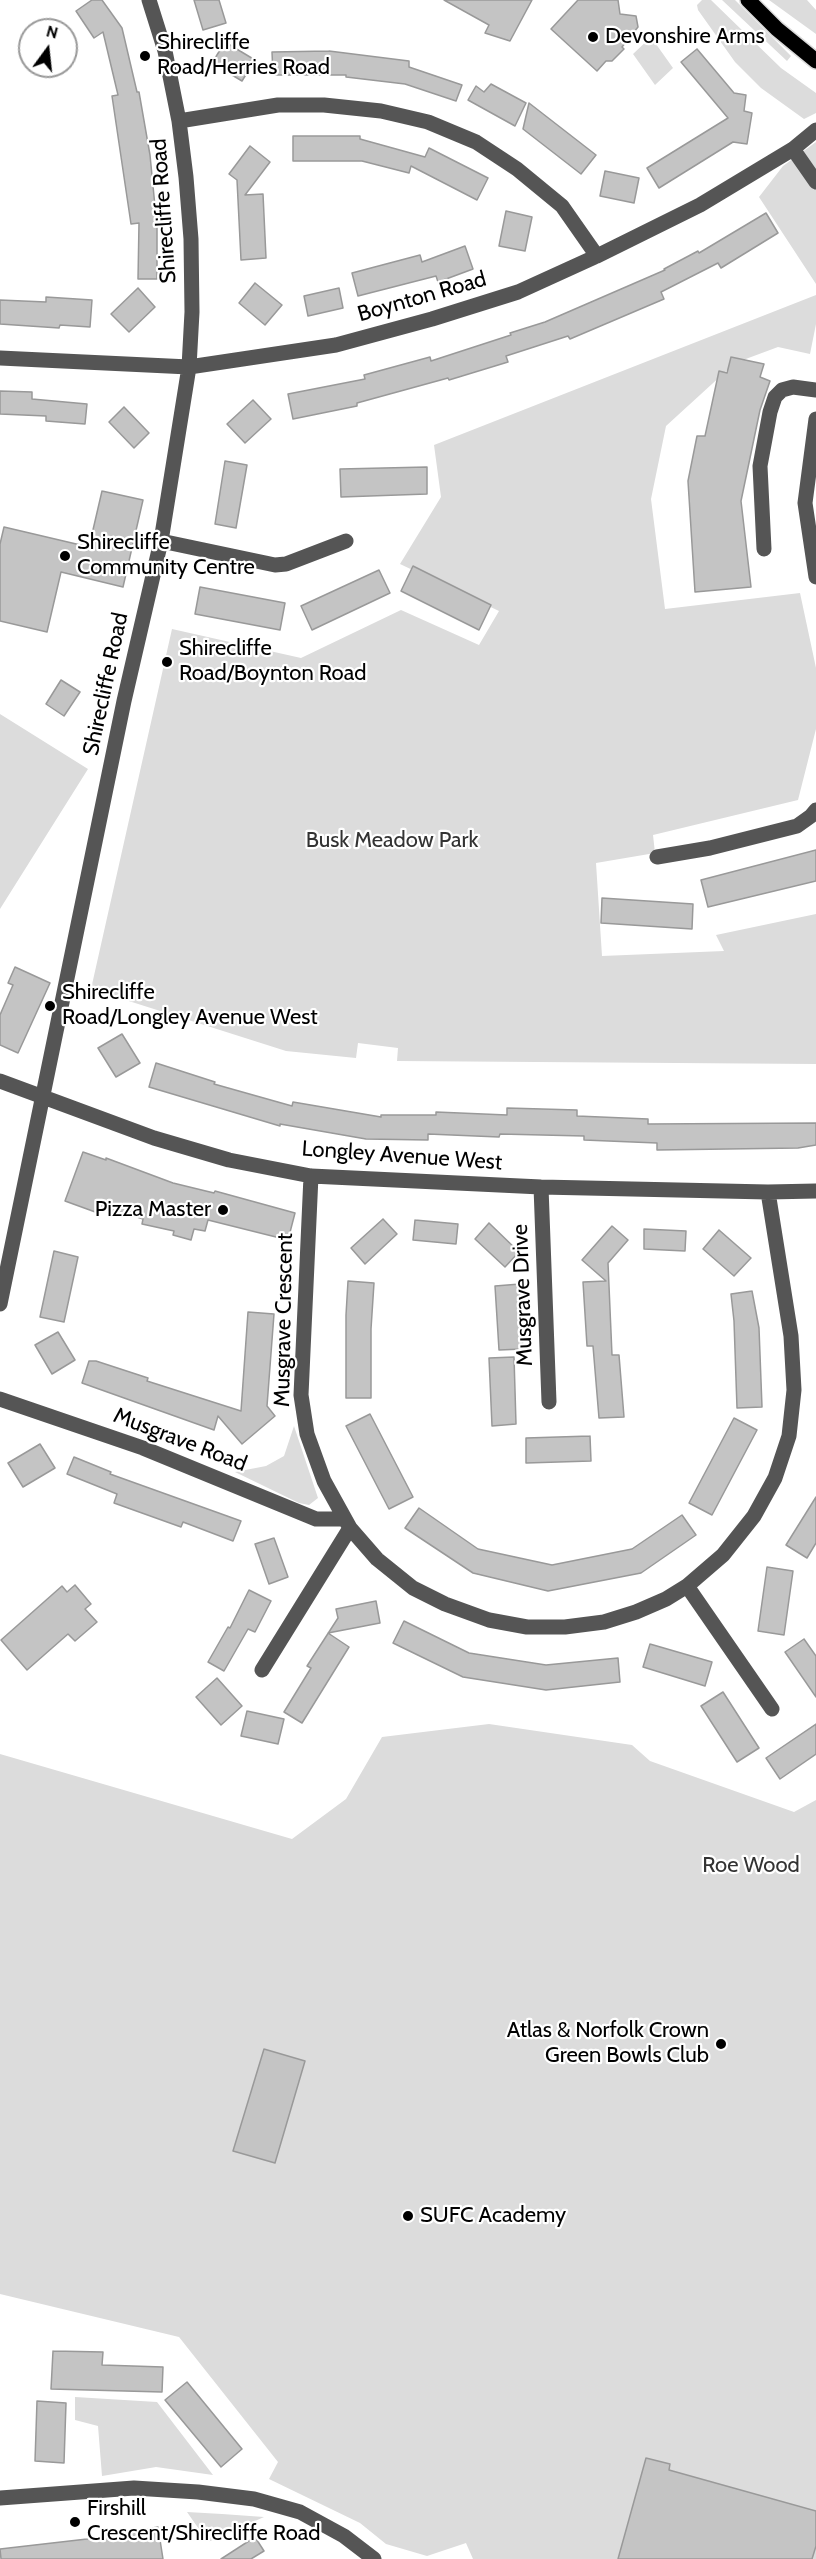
<!DOCTYPE html>
<style>
body{margin:0}
#map{position:relative;width:816px;height:2559px;overflow:hidden;background:#fff;font-family:Cabin,sans-serif}
canvas{display:block}
.north{position:absolute;left:18px;top:18px;width:60px;height:60px;box-sizing:border-box;background:#fff;border:2px solid #999;border-radius:50%;rotate:15deg;font-size:16px;font-weight:700;line-height:24px;text-align:center;color:#000}
.north::after{content:'';display:block;margin:auto;width:21px;height:27px;background:#000;clip-path:polygon(50% 0,100% 100%,50% 72%,0 100%)}
</style>
<div id="map">
<canvas width="816" height="2559"></canvas>
<div class="north">N</div>
</div>
<script>
const ctx = document.querySelector('canvas').getContext('2d');
ctx.lineJoin = 'round';
function fill(path, color) {
  ctx.fillStyle = color;
  ctx.fill(path, 'evenodd');
}
function toPath(rows) {
  const path = new Path2D();
  for (const r of rows) {
    path.moveTo(r[0], r[1]);
    for (let i = 2; i < r.length; i += 2) path.lineTo(r[i], r[i + 1]);
  }
  return path;
}
function trace(path, color, width, dash) {
  ctx.strokeStyle = color;
  ctx.lineWidth = width;
  ctx.lineCap = dash ? 'butt' : 'round';
  ctx.setLineDash(dash || []);
  ctx.stroke(path);
}
function write(font, color, halo, rows, align = 'center') {
  ctx.font = font + ' Cabin,sans-serif';
  ctx.lineWidth = 4.5;
  ctx.setLineDash([]);
  ctx.textBaseline = 'middle';
  ctx.strokeStyle = halo;
  ctx.fillStyle = color;
  for (const [text, x, y, turn = 0] of rows) {
    ctx.save();
    ctx.translate(x, y);
    ctx.rotate((+turn || 0) * Math.PI / 180);
    ctx.textAlign = isNaN(turn) ? turn : align;
    if (halo) ctx.strokeText(text, 0, 0);
    ctx.fillText(text, 0, 0);
    ctx.restore();
  }
}
const green = toPath([
 [702,0,711,0,781,68,816,93,816,113,804,119,761,88,735,62,698,10,697,5],
 [722,0,735,0,791,56,787,61],
 [769,0,807,0,816,10,816,34],
 [651,37,673,68,655,85,633,54],
 [816,142,816,284,759,197,783,166],
 [816,295,816,324,810,354,778,347,735,363,666,426,651,499,665,609,800,593,816,668,816,729,798,800,653,835,655,853,596,863,602,956,724,951,716,935,816,914,816,1064,397,1061,398,1048,358,1043,356,1058,286,1051,91,989,172,629,301,658,401,610,479,645,499,611,400,564,441,497,434,445],
 [0,714,88,769,0,909],
 [294,1426,318,1498,309,1505,299,1503,235,1472,266,1466,284,1456],
 [489,1724,632,1745,650,1761,794,1812,816,1800,816,2559,473,2559,466,2543,427,2556,386,2544,360,2523,269,2479,278,2462,179,2337,0,2294,0,1754,292,1839,346,1799,382,1737],
 [75,2397,157,2402,213,2475,156,2467,102,2476,98,2426,75,2420],
 [187,2512,222,2514,264,2517,208,2542]
]);
const building = toPath([
 [92,0,102,0,122,28,137,92,139,92,150,155,157,227,157,279,138,279,139,223,131,224,112,96,118,95,103,32,94,38,76,11,92,0],
 [194,0,219,0,226,23,203,30,194,0],
 [444,0,532,0,510,41,485,33,489,25,444,0],
 [578,0,618,0,620,14,636,16,638,27,622,47,624,49,612,61,606,61,597,71,551,29,578,0],
 [225,42,255,60,242,81,212,63,225,42],
 [697,49,734,93,746,95,744,111,752,113,747,144,733,142,659,188,647,168,728,118,681,62,697,49],
 [329,51,409,61,409,67,462,85,456,101,405,84,346,77,346,75,273,75,272,52,329,51],
 [491,84,526,103,515,126,468,100,476,86,484,92,491,84],
 [529,103,596,155,581,174,523,129,529,103],
 [293,136,360,136,360,139,425,157,429,148,488,178,477,200,411,166,409,173,362,161,293,161,293,136],
 [250,146,270,162,245,195,263,194,266,258,241,260,237,180,229,174,250,146],
 [605,171,639,178,634,203,600,196,605,171],
 [506,211,532,217,525,251,499,246,506,211],
 [766,213,778,233,721,268,718,263,661,292,664,299,570,339,568,336,506,356,508,362,449,380,448,378,357,403,357,406,293,419,288,394,365,379,364,375,430,357,431,361,511,335,510,333,545,322,665,270,664,269,698,251,699,253,766,213],
 [465,246,473,269,438,282,436,276,358,296,352,273,420,255,422,262,465,246],
 [255,283,282,305,265,325,239,303,255,283],
 [138,288,155,307,129,332,111,314,138,288],
 [339,288,343,308,308,316,304,296,339,288],
 [46,297,92,300,90,327,60,325,59,328,0,324,0,300,46,302,46,297],
 [731,357,764,364,760,377,770,381,760,410,741,501,751,587,695,592,688,481,697,436,705,436,719,371,727,373,731,357],
 [0,391,32,392,32,399,87,404,85,424,46,421,46,416,0,414,0,391],
 [253,400,271,419,245,443,227,424,253,400],
 [124,407,149,433,134,448,109,422,124,407],
 [225,461,247,465,236,528,215,524,225,461],
 [427,467,427,494,341,497,340,469,427,467],
 [102,491,143,500,123,587,61,572,47,632,0,621,0,544,4,527,89,547,102,491],
 [413,566,491,605,479,630,401,591,413,566],
 [379,570,390,593,312,630,301,606,379,570],
 [200,587,285,603,280,630,195,614,200,587],
 [61,680,80,692,64,716,46,704,61,680],
 [816,850,816,881,708,907,701,880,816,850],
 [602,898,693,904,692,929,601,923,602,898],
 [15,967,50,983,18,1053,0,1045,0,1015,13,985,8,983,15,967],
 [122,1034,140,1063,116,1077,98,1048,122,1034],
 [156,1063,215,1082,214,1084,292,1106,293,1102,381,1117,381,1115,436,1115,436,1112,507,1115,507,1108,577,1110,577,1116,648,1119,648,1124,816,1123,816,1145,798,1148,657,1150,657,1143,584,1140,584,1136,500,1134,499,1137,428,1134,428,1140,366,1139,280,1124,280,1126,149,1087,156,1063],
 [83,1152,106,1160,106,1158,173,1183,214,1193,215,1191,295,1213,288,1240,208,1220,205,1231,194,1229,191,1240,173,1235,174,1231,142,1224,143,1219,137,1217,137,1215,99,1209,98,1213,65,1201,83,1152],
 [383,1219,397,1234,365,1264,351,1248,383,1219],
 [415,1220,458,1224,456,1244,413,1240,415,1220],
 [489,1223,519,1252,505,1267,475,1239,489,1223],
 [612,1226,628,1240,608,1263,612,1355,619,1355,624,1417,599,1418,593,1346,587,1346,583,1282,606,1281,582,1260,612,1226],
 [644,1229,686,1231,685,1251,644,1249,644,1229],
 [719,1230,751,1258,734,1276,703,1249,719,1230],
 [54,1251,78,1257,64,1322,40,1317,54,1251],
 [348,1281,374,1283,371,1329,371,1398,346,1398,346,1315,348,1281],
 [520,1284,523,1349,499,1350,495,1286,520,1284],
 [752,1291,759,1328,762,1407,737,1408,734,1321,731,1294,752,1291],
 [248,1312,274,1314,267,1406,275,1416,242,1444,218,1416,214,1430,82,1383,89,1361,96,1361,148,1378,147,1381,241,1411,248,1312],
 [58,1332,75,1360,52,1374,35,1345,58,1332],
 [514,1357,516,1424,492,1426,489,1358,514,1357],
 [370,1414,413,1497,389,1509,346,1426,370,1414],
 [734,1418,757,1430,712,1515,689,1503,734,1418],
 [590,1436,591,1461,526,1463,526,1438,590,1436],
 [40,1444,55,1468,23,1487,8,1463,40,1444],
 [74,1457,111,1472,110,1474,241,1521,233,1541,183,1522,181,1527,114,1503,117,1494,67,1474,74,1457],
 [816,1497,816,1543,807,1558,786,1545,816,1497],
 [419,1508,478,1549,552,1565,632,1549,682,1515,696,1535,641,1573,548,1591,473,1573,405,1528,419,1508],
 [274,1538,288,1577,269,1584,255,1544,274,1538],
 [767,1567,793,1571,784,1635,758,1631,767,1567],
 [75,1585,91,1604,85,1609,97,1622,75,1641,68,1634,27,1670,1,1640,62,1586,67,1592,75,1585],
 [249,1590,271,1601,255,1632,248,1629,224,1671,208,1662,228,1627,230,1628,249,1590],
 [376,1601,380,1623,328,1633,349,1647,302,1723,284,1712,311,1668,307,1666,338,1618,336,1609,376,1601],
 [404,1621,469,1653,546,1665,618,1658,620,1682,546,1690,463,1677,393,1643,404,1621],
 [804,1639,816,1656,816,1697,785,1652,804,1639],
 [650,1644,712,1662,705,1686,643,1667,650,1644],
 [217,1678,242,1706,221,1725,196,1697,217,1678],
 [723,1692,759,1748,737,1762,701,1706,723,1692],
 [247,1711,284,1719,278,1744,241,1736,247,1711],
 [816,1724,816,1754,780,1779,766,1758,816,1724],
 [264,2049,305,2061,275,2163,233,2151,264,2049],
 [53,2351,103,2352,102,2365,163,2367,162,2392,51,2389,53,2351],
 [187,2382,242,2449,221,2467,165,2400,187,2382],
 [37,2401,66,2403,64,2463,35,2461,37,2401],
 [646,2458,670,2464,669,2470,816,2511,816,2546,812,2559,618,2559,646,2458],
 [158,2527,163,2559,1,2559,0,2549,87,2539,158,2527],
 [255,2537,264,2551,251,2559,221,2559,255,2537]
]);
const minor = toPath([
 [179,121,278,105,324,105,381,111,428,122,476,142,517,169,562,206,597,256],
 [793,149,816,182],
 [0,358,189,367,336,345,432,319,518,292,597,256,700,205,793,149,816,130],
 [816,419,805,503,816,577],
 [161,541,275,565,286,564,346,541],
 [764,549,760,466,770,412,775,397,782,390,793,387,816,390],
 [657,857,710,848,797,826,811,816,816,810],
 [0,1081,154,1138,229,1160,311,1176,541,1187,768,1192,816,1191],
 [311,1176,301,1395,307,1434,324,1481,350,1528,377,1559,413,1588,445,1604,489,1620,527,1627,565,1627,604,1622,636,1612,666,1599,687,1586,723,1555,754,1516,775,1478,789,1436,794,1390,791,1336,768,1192],
 [541,1187,549,1402],
 [0,1304,124,701,161,541,189,367,192,312,191,239,186,177,179,121,165,51,149,0],
 [0,1399,143,1448,316,1519,344,1519],
 [687,1586,772,1709],
 [262,1670,350,1528],
 [0,2498,134,2488,198,2492,254,2499,300,2512,344,2536,374,2559]
]);
const major = toPath([
 [748,0,777,29,816,61]
]);
const markers = [
 [593,37,6,"#000"],
 [145,56,6,"#000"],
 [65,556,6,"#000"],
 [167,662,6,"#000"],
 [50,1006,6,"#000"],
 [223,1210,6,"#000"],
 [721,2044,6,"#000"],
 [408,2216,6,"#000"],
 [75,2522,6,"#000"]
];
const poiNames = [
 ["Devonshire Arms",605,37],
 ["Shirecliffe",157,43],
 ["Road/Herries Road",157,68],
 ["Shirecliffe",77,543],
 ["Community Centre",77,568],
 ["Shirecliffe",179,649],
 ["Road/Boynton Road",179,674],
 ["Shirecliffe",62,993],
 ["Road/Longley Avenue West",62,1018],
 ["Pizza Master",211,1210,"right"],
 ["Atlas & Norfolk Crown",709,2031,"right"],
 ["Green Bowls Club",709,2056,"right"],
 ["SUFC Academy",420,2216],
 ["Firshill",87,2509],
 ["Crescent/Shirecliffe Road",87,2534]
];
const streetNames = [
 ["Shirecliffe Road",164,211,-94],
 ["Boynton Road",422,297,-16],
 ["Shirecliffe Road",106,684,-78],
 ["Longley Avenue West",402,1156,4],
 ["Musgrave Drive",523,1295,-92],
 ["Musgrave Crescent",284,1320,-89],
 ["Musgrave Road",180,1440,21]
];
const parkNames = [
 ["Busk Meadow Park",392,841],
 ["Roe Wood",751,1866]
];
fill(green, '#dcdcdc');
fill(building, '#c4c4c4');
trace(building, '#999', 1.5);
trace(major, '#dbdbdb', 18);
trace(minor, '#555', 15);
trace(major, '#000', 15);
for (const [x, y, r, color] of markers) {
  const dot = new Path2D();
  dot.arc(x, y, r, 0, 2 * Math.PI);
  ctx.fillStyle = color;
  ctx.fill(dot);
  trace(dot, '#fff', 2);
}
write('22px', '#000', '#fff', poiNames, 'left');
write('22px', '#000', '#fff', streetNames);
write('22px', '#333', '#fff', parkNames);
</script>
